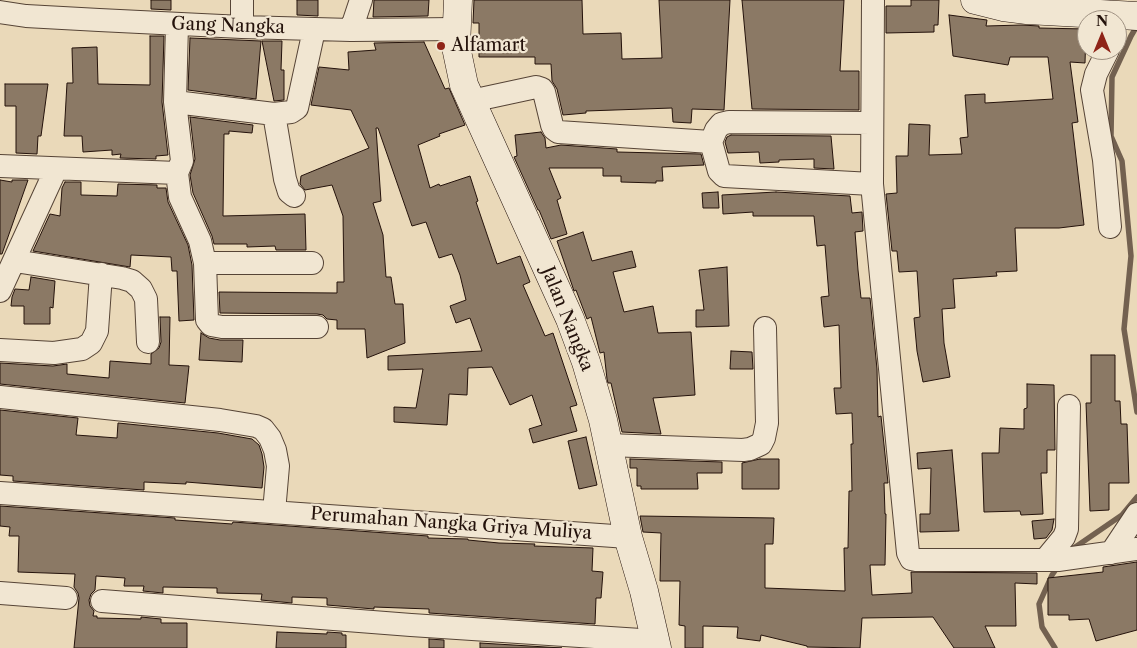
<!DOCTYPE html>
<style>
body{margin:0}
#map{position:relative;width:1137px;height:648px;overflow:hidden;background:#ead9b9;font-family:"Libre Caslon Text",serif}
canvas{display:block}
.north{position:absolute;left:1077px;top:10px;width:50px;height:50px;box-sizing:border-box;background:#f1e6d2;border:1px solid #9f9182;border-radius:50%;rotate:0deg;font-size:14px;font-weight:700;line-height:20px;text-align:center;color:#24120b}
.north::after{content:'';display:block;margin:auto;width:18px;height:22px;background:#8f2418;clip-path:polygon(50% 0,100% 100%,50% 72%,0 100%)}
</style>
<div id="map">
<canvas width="1137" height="648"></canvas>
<div class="north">N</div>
</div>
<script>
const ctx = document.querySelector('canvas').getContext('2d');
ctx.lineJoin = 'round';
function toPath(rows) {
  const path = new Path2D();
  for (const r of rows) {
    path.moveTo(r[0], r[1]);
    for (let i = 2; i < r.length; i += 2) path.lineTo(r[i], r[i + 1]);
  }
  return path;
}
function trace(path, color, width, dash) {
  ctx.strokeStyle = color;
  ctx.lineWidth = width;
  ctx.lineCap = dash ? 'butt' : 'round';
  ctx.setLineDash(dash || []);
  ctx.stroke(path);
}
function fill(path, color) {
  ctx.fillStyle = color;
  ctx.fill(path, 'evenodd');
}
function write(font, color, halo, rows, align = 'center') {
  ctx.font = font + ' "Libre Caslon Text",serif';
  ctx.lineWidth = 4.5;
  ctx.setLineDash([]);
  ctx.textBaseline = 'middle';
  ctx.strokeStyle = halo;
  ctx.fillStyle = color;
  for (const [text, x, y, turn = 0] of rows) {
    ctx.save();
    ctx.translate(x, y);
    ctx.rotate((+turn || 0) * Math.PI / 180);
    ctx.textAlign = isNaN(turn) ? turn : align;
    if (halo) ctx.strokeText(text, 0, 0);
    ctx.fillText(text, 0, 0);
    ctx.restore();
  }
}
const stream = toPath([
 [1137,26,1131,36,1112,77,1111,136,1122,161,1131,256,1124,329,1137,412],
 [1071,550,1122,515,1137,497],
 [1055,648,1042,627,1039,604,1052,575,1059,565]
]);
const building = toPath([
 [151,0,171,0,171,10,151,9,151,0],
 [297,0,318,0,318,16,297,15,297,0],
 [374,0,429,0,428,16,373,17,374,0],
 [474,0,582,0,583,34,621,33,622,59,662,58,659,0,730,0,724,110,692,109,691,123,673,122,672,108,586,111,586,113,563,115,557,89,552,81,551,64,535,64,535,57,479,57,479,23,473,23,474,0],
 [742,0,844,0,840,71,859,71,859,110,752,109,742,0],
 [911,0,939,0,938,25,934,25,934,32,886,33,886,6,911,6,911,0],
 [949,15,987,20,986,26,1022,25,1039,26,1039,28,1086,29,1085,63,1070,62,1078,122,1072,123,1084,225,1059,228,1015,228,1017,271,996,272,997,276,953,279,955,308,942,309,944,343,950,377,923,382,917,351,914,318,920,317,917,271,899,272,897,251,892,251,886,194,897,193,896,156,908,156,909,124,930,125,929,155,962,154,960,138,968,137,965,95,985,94,985,103,1053,99,1048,57,1010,57,1008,65,953,56,949,15],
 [150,36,164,36,162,102,168,155,156,156,156,159,120,158,121,154,112,155,112,150,83,152,82,136,64,136,67,83,73,83,72,48,97,47,98,84,150,85,150,36],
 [190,38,261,41,256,99,188,90,190,38],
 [262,41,282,41,281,70,284,70,284,100,274,101,262,41],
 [424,42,445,89,449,88,465,125,439,134,440,136,418,145,430,188,439,184,440,186,470,176,478,201,476,202,497,264,520,256,530,282,523,285,545,336,553,333,577,405,570,407,577,431,533,443,529,429,542,425,532,395,510,405,492,367,468,368,467,395,449,394,447,425,394,422,394,407,416,408,423,369,388,370,388,356,482,351,470,318,456,323,450,306,466,300,460,275,452,254,439,258,426,222,412,226,378,128,376,128,381,201,373,203,383,235,386,277,391,277,395,304,403,304,405,343,367,358,365,329,337,329,337,320,327,319,323,315,317,314,220,313,219,292,337,293,337,282,344,282,343,216,332,185,305,190,300,184,301,176,369,148,351,110,311,105,319,67,349,70,348,52,376,50,374,43,424,42],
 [5,84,48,84,41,136,38,136,37,154,16,153,16,106,5,106,5,84],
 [190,117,253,125,252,133,229,131,229,134,224,134,223,216,305,214,306,250,276,250,275,246,247,247,247,244,214,244,212,236,193,193,190,175,195,159,190,117],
 [541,132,545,138,546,148,561,145,617,149,617,152,701,154,704,165,662,167,663,181,656,181,656,183,621,182,621,176,603,176,603,168,549,168,561,198,557,200,567,234,551,239,539,210,538,210,514,157,517,156,515,135,541,132],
 [731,135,831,136,834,169,814,168,814,159,779,160,779,162,760,163,759,152,728,153,725,142,727,137,731,135],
 [0,180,12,182,12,180,28,180,2,254,0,254,0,180],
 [65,182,81,182,81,195,117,196,118,184,157,185,157,188,166,188,168,202,188,245,192,265,194,320,179,321,177,271,172,271,171,257,131,255,130,267,33,251,50,214,60,216,62,188,65,182],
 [718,192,719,208,703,208,702,193,718,192],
 [776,192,850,196,852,213,862,212,863,231,855,232,858,270,861,298,870,298,877,369,878,417,881,416,888,483,884,483,885,514,886,514,885,565,870,565,872,595,912,593,911,572,1037,573,1037,584,1015,583,1016,626,985,626,995,648,954,648,933,617,862,618,860,648,807,647,807,646,761,635,760,641,737,638,738,627,703,626,703,648,685,648,685,626,679,625,680,581,660,581,661,533,643,532,640,516,774,518,773,544,765,544,765,588,845,591,844,548,848,548,849,491,852,491,851,444,853,444,852,413,836,414,834,388,841,388,839,325,824,327,821,297,829,296,825,245,817,246,814,216,753,216,753,212,723,214,722,195,776,192],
 [583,232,592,261,632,251,636,267,613,272,624,312,653,306,658,333,691,332,695,395,653,398,661,434,622,432,611,383,608,383,607,379,604,352,600,353,591,317,587,319,576,290,574,291,572,285,557,241,583,232],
 [727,267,729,326,696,327,696,310,704,310,699,270,727,267],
 [31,277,55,281,53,308,50,307,50,324,24,324,24,306,11,306,12,297,15,289,29,290,31,277],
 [160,317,170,317,169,365,189,366,185,403,0,384,0,363,53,366,67,364,67,374,109,378,110,361,151,364,151,354,159,348,161,342,160,317],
 [201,333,209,338,220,340,243,340,242,362,199,360,201,333],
 [731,351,752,352,753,369,730,369,731,351],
 [1091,355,1115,355,1115,401,1120,401,1121,424,1127,424,1129,483,1109,483,1109,510,1090,511,1086,403,1091,403,1091,355],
 [1027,384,1054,385,1055,450,1047,450,1047,473,1041,473,1043,514,1021,515,1020,511,984,512,982,453,999,453,1000,428,1024,429,1024,409,1027,408,1027,384],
 [0,410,78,418,76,435,117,438,118,423,218,433,252,439,259,445,262,454,264,467,262,488,186,482,186,484,144,482,144,490,13,481,13,476,0,475,0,410],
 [586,437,597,485,579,489,568,441,586,437],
 [952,450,959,531,920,532,920,514,930,514,931,468,918,469,917,453,952,450],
 [630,459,722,462,722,473,697,473,698,489,641,489,641,486,637,486,637,468,630,468,630,459],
 [760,459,779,459,779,489,742,489,742,463,760,459],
 [0,506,175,518,175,520,232,524,233,522,428,536,428,538,468,539,468,540,499,543,535,544,534,546,593,548,592,571,603,572,601,598,596,598,595,624,429,613,429,609,374,607,374,609,327,605,327,598,292,597,292,603,261,600,262,594,217,593,217,588,163,587,163,593,143,591,144,586,124,586,125,578,96,576,95,590,91,594,89,600,90,606,94,611,93,616,97,616,97,618,141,619,141,617,161,619,161,623,187,623,187,648,74,648,79,598,78,593,74,587,75,574,18,572,19,536,9,536,10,527,0,526,0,506],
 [1054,519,1052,530,1046,538,1034,539,1032,521,1054,519],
 [1137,562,1137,630,1096,641,1089,619,1069,620,1069,615,1048,615,1048,578,1103,572,1103,567,1137,562],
 [277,632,327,634,327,632,342,633,342,635,346,635,346,648,276,648,277,632],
 [429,639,444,640,444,648,429,648,429,639],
 [480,643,562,648,480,648,480,643]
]);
const street = toPath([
 [242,0,242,27],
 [873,0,872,184,908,553,911,559,916,560,1058,560,1137,549],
 [0,12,26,16,99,20,242,27,351,30,456,29],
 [177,25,175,102,182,161,177,173,180,197,200,241,205,263,207,320,211,325,222,327,317,327],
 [351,30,361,0],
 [1108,50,1096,74,1092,90,1104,160,1110,227],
 [471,101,536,87,542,89,544,92,552,125,554,129,558,132,711,142],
 [175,102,274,114,291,112,297,108,314,30],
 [274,114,285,179,289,192,294,196],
 [872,123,729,122,721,124,716,130,711,142,719,171,724,176,872,184],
 [0,166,177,173],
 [15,261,122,278,132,281,141,289,146,299,148,342],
 [205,263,312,263],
 [0,291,56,169],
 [0,350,54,353,82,349,91,343,97,331,101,274],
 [0,397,220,420,256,426,263,429,270,438,275,450,278,466,274,512],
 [608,445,743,450,750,449,761,444,764,438,767,423,765,328],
 [0,493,628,537],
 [1111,553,1137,514],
 [1045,560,1064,537,1067,529,1069,406],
 [0,593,66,598],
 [102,601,411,625,656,641]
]);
const secondary = toPath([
 [458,0,456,47,464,85,570,319,586,362,603,420,628,537,644,591,657,648],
 [975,0,1003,7,1027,10,1137,16]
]);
const markers = [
 [441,46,5,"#8f2418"]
];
const streetNames = [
 ["Gang Nangka",228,26,2],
 ["Jalan Nangka",567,319,68],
 ["Perumahan Nangka Griya Muliya",451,524,4]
];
const poiNames = [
 ["Alfamart",451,46]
];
trace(stream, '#736150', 5.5);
fill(building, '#8b7965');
trace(building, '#24120b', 1);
trace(street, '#564436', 24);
trace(secondary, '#24120b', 29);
trace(street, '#f1e6d2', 22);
trace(secondary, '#f1e6d2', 28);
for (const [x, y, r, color] of markers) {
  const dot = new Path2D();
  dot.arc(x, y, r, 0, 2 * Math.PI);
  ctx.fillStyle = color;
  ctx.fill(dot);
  trace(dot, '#f1e6d2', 2);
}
write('18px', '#24120b', '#f1e6d2', streetNames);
write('18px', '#24120b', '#f1e6d2', poiNames, 'left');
</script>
